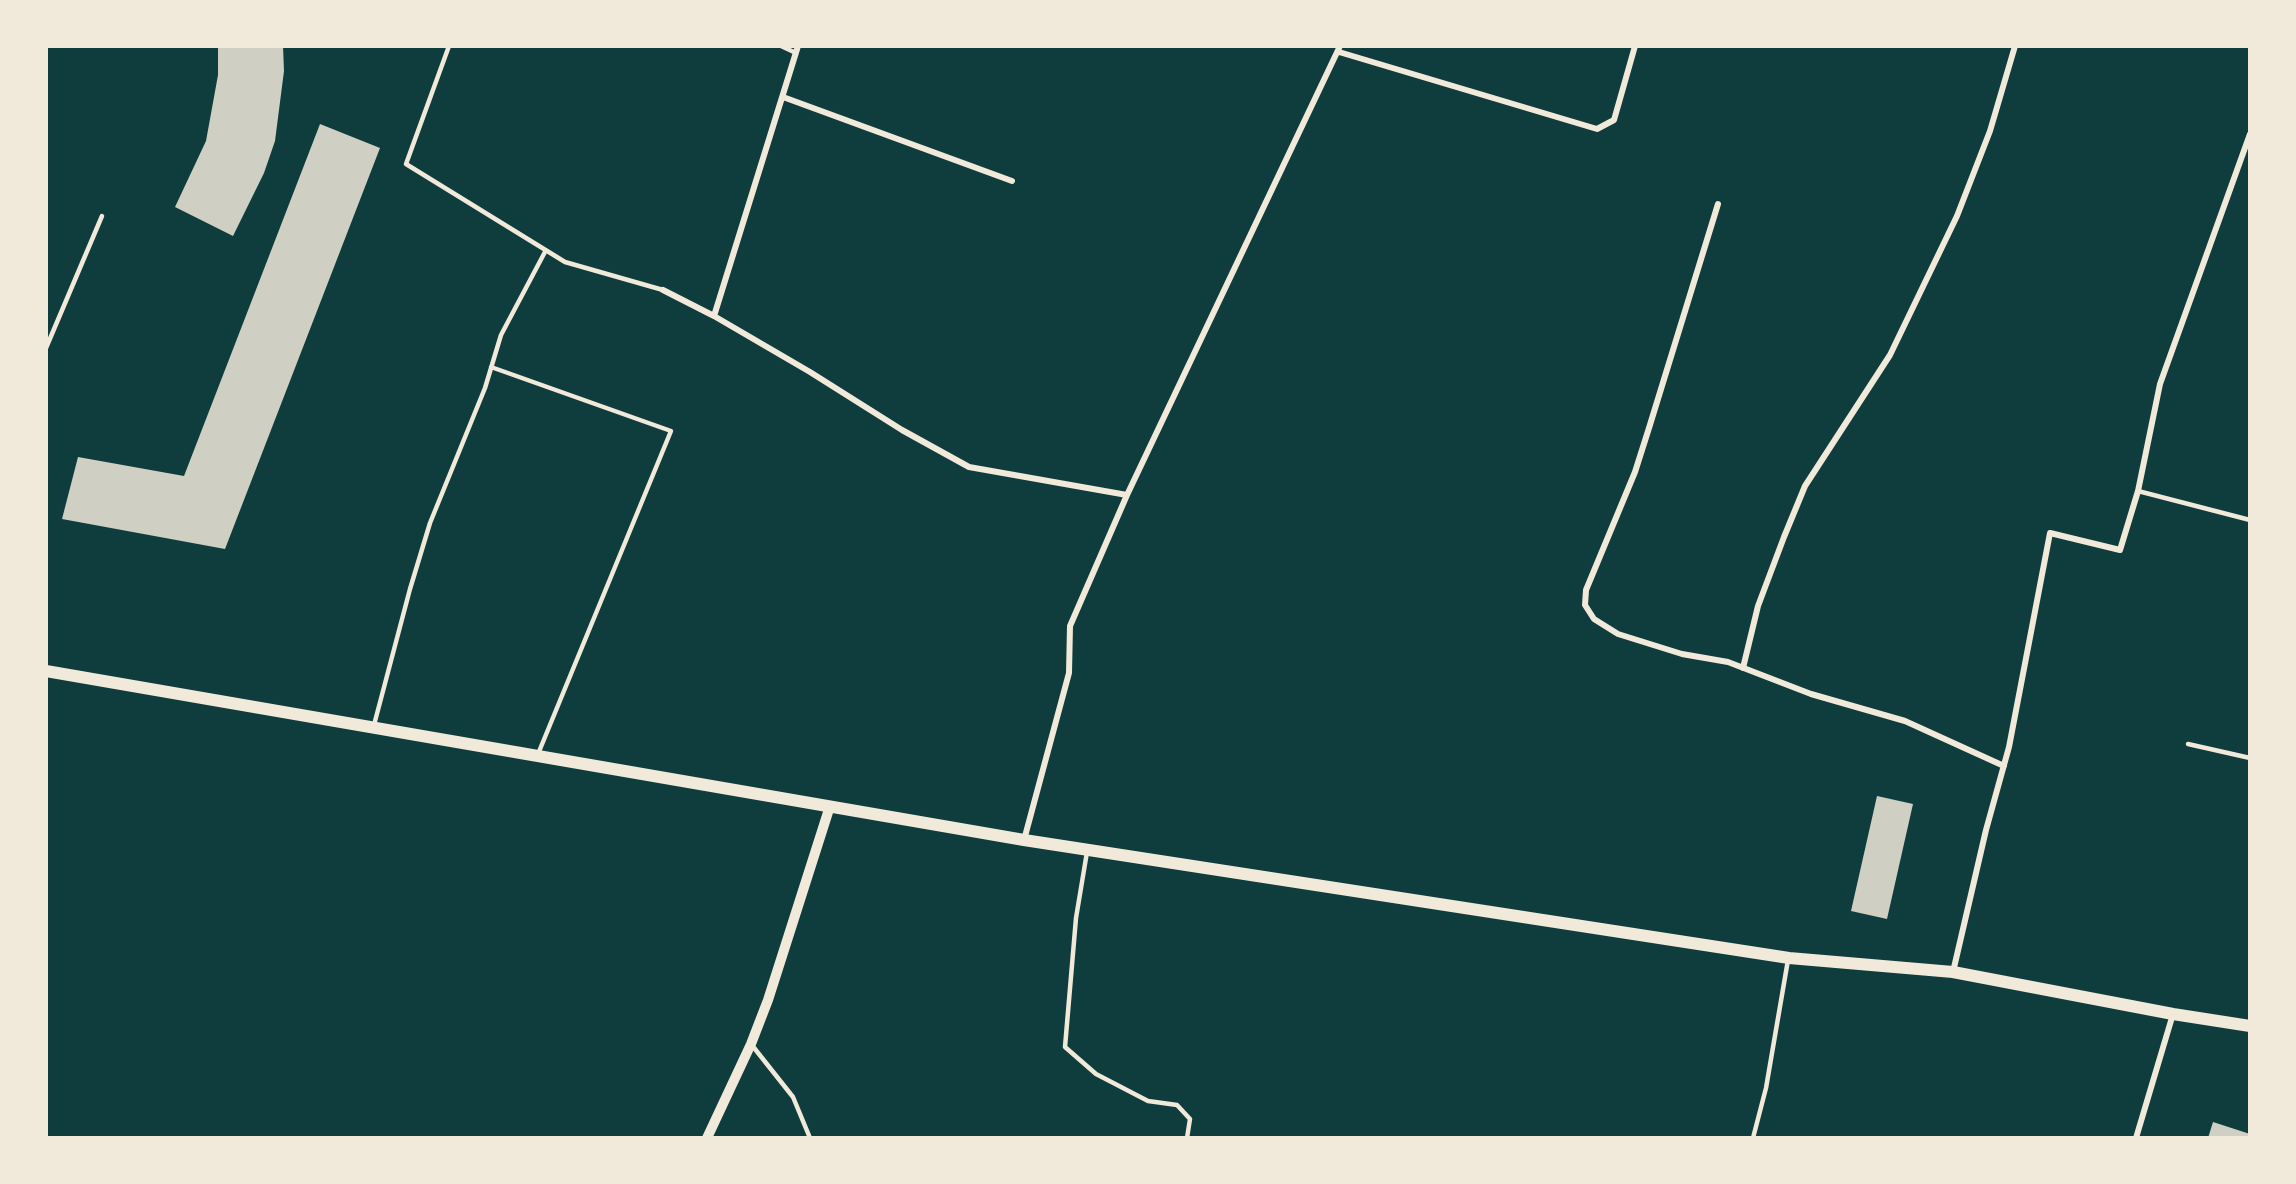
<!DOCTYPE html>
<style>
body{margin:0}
#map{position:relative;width:2296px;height:1184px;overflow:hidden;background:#0f3d3e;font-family:"Nunito Sans",sans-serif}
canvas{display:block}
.frame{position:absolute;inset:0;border:48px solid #f1e9da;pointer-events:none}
</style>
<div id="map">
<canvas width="2296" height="1184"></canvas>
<div class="frame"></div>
</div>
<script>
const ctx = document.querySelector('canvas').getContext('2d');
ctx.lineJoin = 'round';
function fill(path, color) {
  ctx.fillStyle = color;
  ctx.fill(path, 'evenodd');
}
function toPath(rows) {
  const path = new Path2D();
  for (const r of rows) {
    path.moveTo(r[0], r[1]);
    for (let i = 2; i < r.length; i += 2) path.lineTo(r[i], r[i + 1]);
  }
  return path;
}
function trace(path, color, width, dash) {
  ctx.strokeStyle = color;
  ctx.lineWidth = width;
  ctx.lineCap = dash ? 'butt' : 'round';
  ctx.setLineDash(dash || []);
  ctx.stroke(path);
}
const building = toPath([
 [218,46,283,46,284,71,275,141,264,173,233,236,175,207,206,141,218,75],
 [320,124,380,148,225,549,62,519,78,457,184,476],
 [1877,796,1913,804,1887,919,1851,911],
 [2213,1122,2250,1134,2250,1138,2208,1138]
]);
const service = toPath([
 [449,46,406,164,565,262,663,290],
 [781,46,796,53],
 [46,348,102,216],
 [491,367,671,431,538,754],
 [2138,491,2250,520],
 [374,725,410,589,430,523,485,388,501,335,546,250],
 [2188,744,2250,758],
 [1087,852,1076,918,1065,1047,1096,1074,1148,1101,1177,1105,1190,1119,1187,1138],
 [751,1044,793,1097,810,1138],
 [1753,1138,1766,1088,1788,960]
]);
const minor = toPath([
 [1339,52,1597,129,1614,120,1635,46],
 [783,97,1012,181],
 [1718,204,1649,428,1635,472,1586,590,1585,605,1594,619,1618,634,1682,654,1728,662,1811,694,1905,721,2004,766],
 [663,290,714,316,810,372,902,430,969,467,1127,495],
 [714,316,798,46],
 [1743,668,1758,606,1784,537,1805,486,1890,355,1957,216,1990,131,2015,46],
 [1024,840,1069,673,1070,626,1127,495,1340,46],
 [1953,972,1986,830,2009,747,2050,533,2120,550,2138,491,2160,384,2250,134],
 [2136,1138,2173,1014]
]);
const tertiary = toPath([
 [707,1138,751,1044,768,1000,830,806]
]);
const secondary = toPath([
 [46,671,1024,840,1789,958,1953,972,2173,1014,2250,1026]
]);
fill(building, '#cfcfc3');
trace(service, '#f1e9da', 4.5);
trace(minor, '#f1e9da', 6);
trace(tertiary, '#f1e9da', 10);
trace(secondary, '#f1e9da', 12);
</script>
